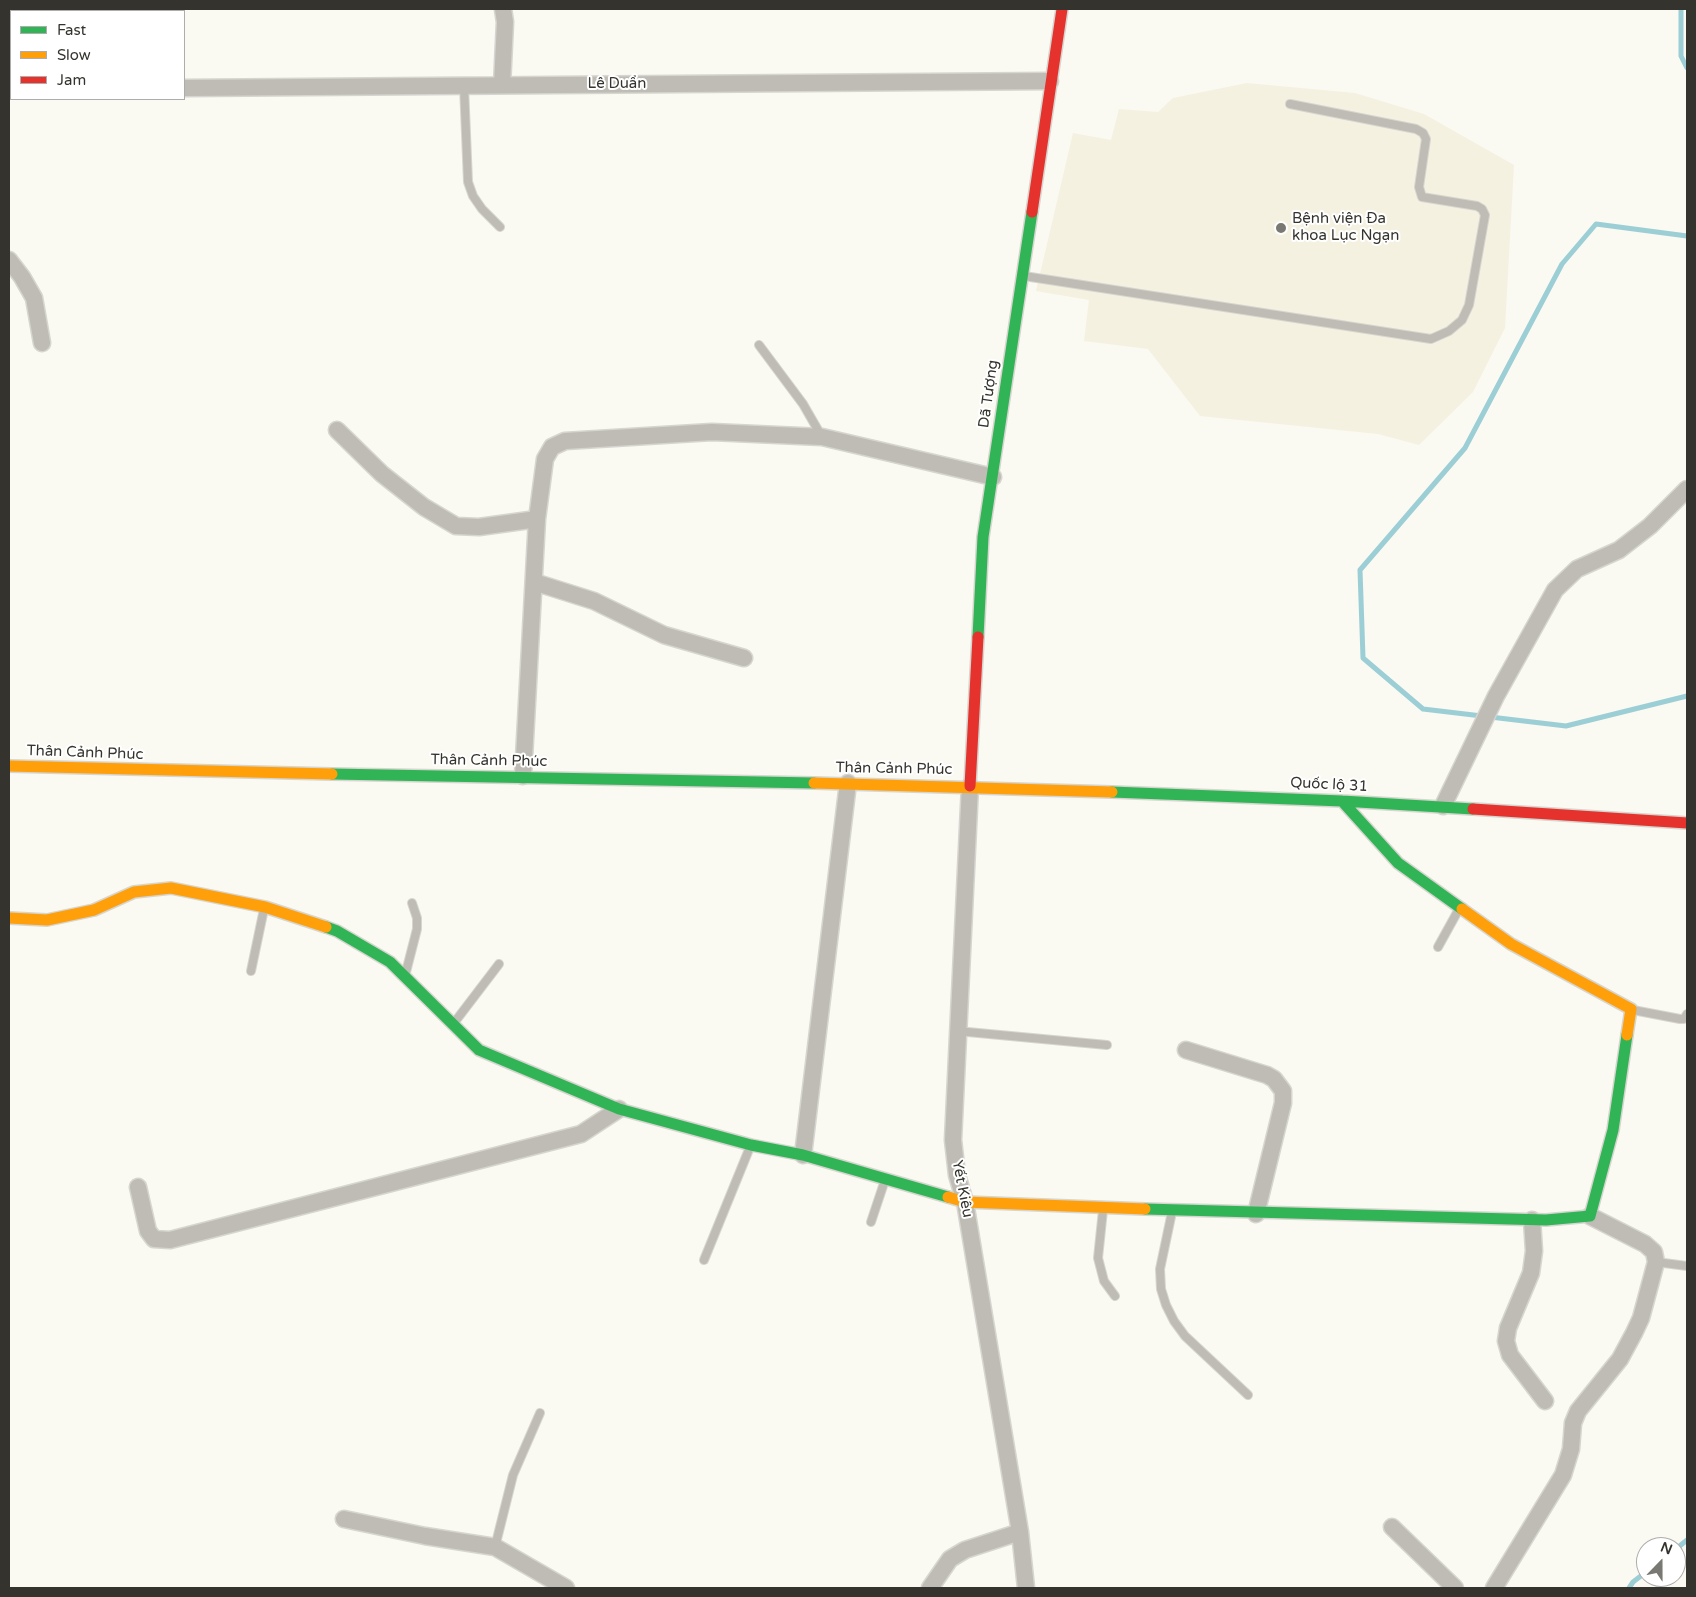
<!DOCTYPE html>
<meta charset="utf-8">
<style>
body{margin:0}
#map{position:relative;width:1696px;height:1597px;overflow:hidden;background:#faf9f2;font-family:"Varela Round",sans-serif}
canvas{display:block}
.frame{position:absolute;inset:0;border:10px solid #34332d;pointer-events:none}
.legend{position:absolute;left:10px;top:10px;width:175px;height:90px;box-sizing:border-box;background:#fff;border:1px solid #aeadab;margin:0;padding:6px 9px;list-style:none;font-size:15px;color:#34332d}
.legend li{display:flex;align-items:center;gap:10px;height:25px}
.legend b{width:25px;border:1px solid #aeadab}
.north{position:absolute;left:1636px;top:1537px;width:50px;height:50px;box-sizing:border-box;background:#fff;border:1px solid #aeadab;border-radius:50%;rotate:22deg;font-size:14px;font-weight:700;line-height:20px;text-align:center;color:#34332d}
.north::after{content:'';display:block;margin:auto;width:18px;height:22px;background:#797872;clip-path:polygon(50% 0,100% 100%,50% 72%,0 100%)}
</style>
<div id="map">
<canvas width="1696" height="1597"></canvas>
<div class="frame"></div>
<ul class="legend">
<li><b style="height:6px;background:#30b455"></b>Fast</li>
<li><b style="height:6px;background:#ff9f0a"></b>Slow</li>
<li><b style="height:6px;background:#e5322d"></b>Jam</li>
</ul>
<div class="north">N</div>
</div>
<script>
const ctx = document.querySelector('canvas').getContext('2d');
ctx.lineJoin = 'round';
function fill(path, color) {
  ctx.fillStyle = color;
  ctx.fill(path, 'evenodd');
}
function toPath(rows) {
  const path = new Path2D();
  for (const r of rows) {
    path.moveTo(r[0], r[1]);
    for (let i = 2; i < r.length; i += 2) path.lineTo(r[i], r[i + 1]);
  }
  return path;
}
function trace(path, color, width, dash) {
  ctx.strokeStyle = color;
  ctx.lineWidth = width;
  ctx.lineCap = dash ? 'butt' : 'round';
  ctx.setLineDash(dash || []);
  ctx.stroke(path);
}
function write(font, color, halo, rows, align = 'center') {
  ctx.font = font + ' "Varela Round",sans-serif';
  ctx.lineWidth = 4;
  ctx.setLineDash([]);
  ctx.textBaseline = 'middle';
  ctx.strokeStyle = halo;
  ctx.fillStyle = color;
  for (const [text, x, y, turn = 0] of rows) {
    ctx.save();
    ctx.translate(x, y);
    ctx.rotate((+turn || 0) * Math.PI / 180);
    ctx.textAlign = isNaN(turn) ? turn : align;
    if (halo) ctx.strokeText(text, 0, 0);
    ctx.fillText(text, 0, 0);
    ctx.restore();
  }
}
const built = toPath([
 [1247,83,1355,93,1424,114,1514,165,1505,328,1473,392,1419,445,1378,434,1200,416,1148,349,1084,341,1089,300,1036,291,1073,133,1111,140,1119,109,1158,112,1173,98]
]);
const stream = toPath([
 [1681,9,1681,56,1687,68],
 [1687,236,1596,224,1562,264,1465,448,1360,570,1363,658,1423,709,1566,726,1687,696],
 [1676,1549,1687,1540],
 [1629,1588,1633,1582,1646,1572]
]);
const lane = toPath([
 [464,86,468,182,473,196,482,209,500,227],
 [1024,276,1431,339,1449,331,1462,320,1469,305,1485,215,1482,209,1477,206,1422,197,1419,187,1426,139,1423,133,1416,129,1290,104],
 [759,345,803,404,822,437],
 [1438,947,1459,909],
 [251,971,264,909],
 [406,972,417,929,417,918,412,903],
 [1633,1010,1680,1019,1684,1019,1687,1014],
 [454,1023,499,964],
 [957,1031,1107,1045],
 [1103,1210,1098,1258,1104,1281,1115,1296],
 [1172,1212,1160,1269,1161,1289,1166,1305,1174,1321,1185,1336,1248,1395],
 [871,1222,885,1180],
 [704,1260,750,1147],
 [1656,1262,1687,1266],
 [495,1547,513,1475,540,1413]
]);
const street = toPath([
 [96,11,98,9],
 [502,85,505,22,503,9],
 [184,88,1050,81],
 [9,89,11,89],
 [9,260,22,277,34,298,42,343],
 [337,430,382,474,424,507,456,526,479,527,537,519],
 [534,582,594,601,664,635,744,658],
 [523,776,537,519,545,459,552,447,565,441,712,432,822,437,993,477],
 [970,786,953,1140,957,1175,965,1202,1020,1532,1026,1588],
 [1443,806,1496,696,1555,590,1577,569,1619,550,1650,526,1687,489],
 [1186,1050,1267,1075,1274,1079,1283,1091,1283,1103,1256,1214],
 [803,1155,848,783],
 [138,1187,148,1231,154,1239,170,1240,581,1134,619,1109],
 [1532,1220,1534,1251,1531,1273,1508,1328,1506,1341,1510,1355,1545,1401],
 [344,1519,425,1536,495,1547,566,1588],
 [1392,1527,1455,1588],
 [930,1588,950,1559,965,1550,1020,1532],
 [1494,1588,1563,1475,1571,1449,1573,1423,1578,1411,1620,1359,1634,1333,1641,1318,1656,1262,1654,1252,1645,1244,1590,1216]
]);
const fast = toPath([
 [978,637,983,537,1032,212],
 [332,774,814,783],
 [1112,792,1342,801,1473,809],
 [1342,801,1398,863,1462,909],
 [326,927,337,931,390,962,479,1050,619,1109,751,1145,803,1155,948,1197],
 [1145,1209,1546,1220,1590,1216,1613,1130,1627,1035]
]);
const slow = toPath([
 [9,766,332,774],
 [814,783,1112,792],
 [1462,909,1511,944,1631,1009,1627,1035],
 [9,918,47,920,94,910,134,892,171,888,265,907,326,927],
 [948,1197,965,1202,1145,1209]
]);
const jam = toPath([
 [1032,212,1062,9],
 [970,786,978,637],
 [1473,809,1687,823]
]);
const markers = [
 [1281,228,6,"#797872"]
];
const streetNames = [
 ["Lê Duẩn",617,84],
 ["Dã Tượng",989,394,-82],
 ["Thân Cảnh Phúc",85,753,2],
 ["Thân Cảnh Phúc",489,761,1],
 ["Thân Cảnh Phúc",894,769,1],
 ["Quốc lộ 31",1329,785,3],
 ["Yết Kiêu",962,1189,79]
];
const poiNames = [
 ["Bệnh viện Đa",1292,219],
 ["khoa Lục Ngạn",1292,236]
];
fill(built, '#f5f1e1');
trace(stream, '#9cced5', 5);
trace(lane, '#d6d5cf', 10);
trace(street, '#d6d5cf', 19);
trace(fast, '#d6d5cf', 14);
trace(slow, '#d6d5cf', 14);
trace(jam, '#d6d5cf', 14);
trace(lane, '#bebcb4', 8);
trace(street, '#bebcb4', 16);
trace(fast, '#30b455', 11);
trace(slow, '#ff9f0a', 11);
trace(jam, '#e5322d', 11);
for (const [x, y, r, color] of markers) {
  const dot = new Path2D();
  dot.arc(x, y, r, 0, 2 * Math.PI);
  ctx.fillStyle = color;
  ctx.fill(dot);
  trace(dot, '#fff', 2);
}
write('15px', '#34332d', '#fff', streetNames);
write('15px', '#34332d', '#fff', poiNames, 'left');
</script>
